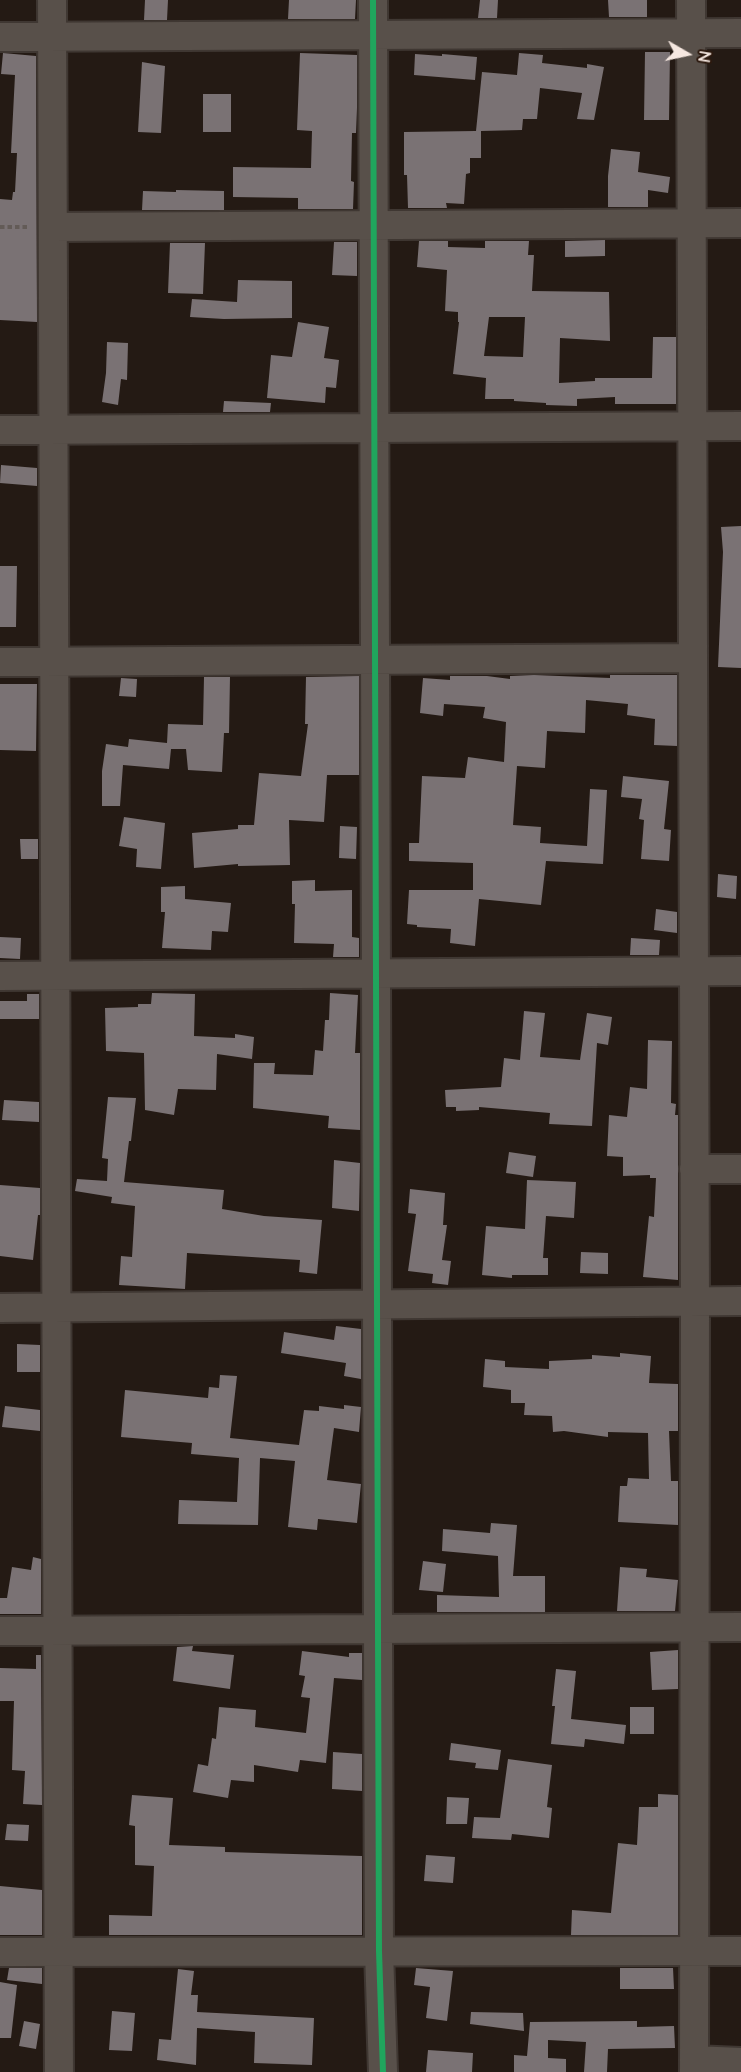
<!DOCTYPE html>
<style>
body{margin:0}
#map{position:relative;width:741px;height:2072px;overflow:hidden;background:#241a14;font-family:Quicksand,sans-serif}
canvas{display:block}
.north{position:absolute;left:657px;top:24px;width:60px;height:60px;-webkit-text-stroke:4px #2b180d;paint-order:stroke;rotate:99deg;font-size:16px;font-weight:700;line-height:24px;text-align:center;color:#f5e7e0}
.north::after{content:'';display:block;margin:auto;width:21px;height:27px;background:#f5e7e0;clip-path:polygon(50% 0,100% 100%,50% 72%,0 100%)}
</style>
<div id="map">
<canvas width="741" height="2072"></canvas>
<div class="north">N</div>
</div>
<script>
const ctx = document.querySelector('canvas').getContext('2d');
ctx.lineJoin = 'round';
function fill(path, color) {
  ctx.fillStyle = color;
  ctx.fill(path, 'evenodd');
}
function toPath(rows) {
  const path = new Path2D();
  for (const r of rows) {
    path.moveTo(r[0], r[1]);
    for (let i = 2; i < r.length; i += 2) path.lineTo(r[i], r[i + 1]);
  }
  return path;
}
function trace(path, color, width, dash) {
  ctx.strokeStyle = color;
  ctx.lineWidth = width;
  ctx.lineCap = dash ? 'butt' : 'round';
  ctx.setLineDash(dash || []);
  ctx.stroke(path);
}
const building = toPath([
 [145,0,168,0,167,20,144,20],
 [289,0,356,0,355,19,288,19],
 [480,0,498,0,497,18,478,18],
 [608,0,647,0,647,17,609,17],
 [645,52,670,52,669,120,644,120],
 [3,53,36,56,37,322,0,320,0,199,12,200,13,192,15,192,17,153,11,153,15,75,1,74],
 [300,53,357,55,357,108,356,133,352,133,351,181,354,182,353,209,298,209,298,198,233,197,233,167,311,168,312,131,297,130],
 [519,53,543,55,542,63,587,68,587,64,604,67,594,120,577,119,582,93,540,88,537,119,523,119,522,130,481,131,481,158,470,158,470,173,466,174,464,204,446,203,447,208,408,208,407,175,404,175,404,132,476,131,482,72,517,75],
 [415,54,442,56,442,54,477,57,475,80,414,75],
 [142,62,165,66,161,133,138,132],
 [203,94,231,94,231,132,203,132],
 [611,149,640,152,638,172,670,177,668,193,648,190,648,207,608,207,608,176],
 [176,190,224,191,224,210,142,210,143,191,176,192],
 [605,240,605,256,565,257,565,241],
 [419,241,448,241,448,247,485,248,485,241,529,241,528,255,534,255,532,291,609,292,610,341,560,338,559,383,595,381,595,378,652,378,653,337,676,337,676,404,615,404,615,397,577,399,577,406,546,405,546,403,514,401,514,399,485,399,486,378,453,374,459,322,458,322,458,312,445,311,447,270,417,267],
 [489,317,525,317,523,357,484,356],
 [334,242,357,242,357,276,332,275],
 [170,243,205,243,203,294,168,293],
 [238,280,292,281,292,318,224,319,190,317,192,299,237,302],
 [298,322,329,327,324,358,339,360,336,388,326,387,325,403,267,398,271,355,292,357],
 [107,342,128,343,127,380,121,379,118,405,102,402,106,373],
 [224,401,271,403,270,412,223,412],
 [1,465,37,468,37,486,0,483],
 [741,526,741,668,718,667,723,552,721,527],
 [0,566,17,566,16,627,0,627],
 [534,675,610,678,610,675,677,675,677,746,654,745,655,719,627,715,628,704,586,700,585,733,547,731,545,768,517,766,513,825,541,827,540,843,587,846,590,789,607,790,603,864,546,861,541,905,479,899,475,946,450,943,451,929,417,927,417,925,407,924,409,890,473,890,473,863,409,861,409,843,419,843,422,776,465,778,468,757,504,762,506,722,483,718,485,707,444,704,443,716,420,713,423,678,450,680,450,676,487,676,510,679,510,676],
 [359,676,359,775,327,775,324,822,289,820,290,865,238,866,238,864,194,868,192,833,238,829,238,825,254,825,259,773,301,776,308,724,305,724,306,677],
 [204,677,230,677,229,733,224,733,222,772,188,770,186,749,171,749,169,769,123,765,120,806,102,806,102,771,106,744,128,747,129,739,167,743,168,724,203,725],
 [121,678,137,679,136,697,119,696],
 [0,684,37,684,36,751,0,750],
 [623,776,669,781,664,829,671,830,669,861,641,859,644,820,639,819,642,799,621,797],
 [124,817,165,823,161,869,136,867,137,849,119,846],
 [340,826,357,827,356,859,339,858],
 [20,839,38,839,38,859,21,859],
 [718,874,737,876,736,899,717,897],
 [315,880,315,891,352,890,352,937,359,938,359,957,333,957,334,944,294,943,295,904,292,904,292,881],
 [185,886,185,899,231,903,228,932,212,931,211,950,162,948,165,912,161,912,161,887],
 [656,909,677,912,677,933,654,930],
 [0,937,21,938,20,959,0,958],
 [631,938,660,940,659,955,630,955],
 [152,993,195,994,194,1036,235,1038,235,1034,254,1037,252,1059,217,1054,216,1090,178,1089,174,1115,145,1110,144,1053,106,1051,105,1008,138,1007,138,1004,151,1004],
 [330,993,358,995,355,1053,360,1053,360,1130,328,1128,329,1116,253,1108,254,1063,275,1063,274,1074,313,1075,315,1050,323,1051,325,1020,329,1020],
 [27,994,39,994,39,1019,0,1019,0,1001,27,1001],
 [524,1011,545,1013,540,1057,580,1060,587,1013,612,1017,608,1045,597,1043,592,1126,549,1124,550,1113,479,1107,479,1110,456,1111,456,1107,446,1107,445,1090,501,1087,504,1058,520,1060],
 [648,1040,672,1041,671,1103,676,1104,675,1115,678,1115,678,1280,643,1277,649,1216,654,1217,656,1178,650,1178,650,1175,623,1176,623,1157,607,1156,609,1115,627,1117,630,1087,647,1089],
 [108,1097,136,1098,131,1141,129,1141,124,1182,224,1190,222,1209,264,1216,322,1220,317,1274,299,1272,300,1260,187,1253,185,1289,119,1285,121,1256,132,1257,135,1206,111,1203,112,1197,75,1191,77,1179,107,1181,108,1159,102,1158],
 [4,1100,39,1102,39,1122,2,1120],
 [509,1152,536,1156,533,1177,506,1173],
 [334,1160,360,1163,359,1211,332,1208],
 [527,1180,576,1182,574,1218,546,1216,543,1258,548,1258,548,1275,512,1275,512,1278,482,1275,486,1226,525,1229],
 [0,1185,40,1188,40,1215,38,1215,33,1260,0,1256],
 [410,1189,445,1193,443,1225,447,1225,442,1260,451,1261,448,1285,432,1283,433,1274,408,1271,416,1214,408,1213],
 [581,1252,608,1253,608,1274,580,1273],
 [336,1326,361,1329,361,1379,344,1376,346,1363,281,1353,284,1332,334,1340],
 [17,1344,40,1345,40,1372,17,1372],
 [620,1353,651,1356,649,1383,678,1384,678,1431,669,1431,671,1481,678,1481,678,1525,618,1522,620,1486,627,1486,628,1478,649,1479,648,1433,608,1432,608,1437,564,1431,553,1432,552,1416,524,1415,525,1403,511,1403,511,1390,483,1387,485,1359,505,1361,505,1367,549,1369,549,1361,592,1359,592,1355,620,1357],
 [220,1375,237,1376,230,1438,299,1445,304,1410,319,1411,319,1406,344,1409,344,1405,361,1407,359,1432,334,1428,327,1480,361,1484,357,1523,318,1519,317,1530,288,1527,295,1461,260,1458,258,1525,178,1524,179,1500,237,1502,239,1458,191,1454,192,1443,121,1437,125,1390,208,1398,209,1387,219,1388],
 [5,1406,40,1410,40,1431,2,1427],
 [491,1523,517,1525,513,1576,545,1576,545,1612,437,1612,437,1595,499,1597,498,1556,442,1551,443,1529,490,1533],
 [33,1557,41,1559,41,1614,0,1614,0,1598,7,1598,12,1567,31,1570],
 [423,1561,446,1564,443,1592,419,1590],
 [620,1567,647,1569,646,1577,678,1580,675,1611,617,1611],
 [193,1646,192,1651,234,1655,230,1689,173,1681,177,1647],
 [678,1650,678,1689,652,1690,650,1652],
 [302,1651,349,1657,349,1653,362,1653,362,1680,334,1678,326,1763,300,1760,298,1772,254,1765,254,1782,231,1780,228,1798,193,1792,198,1764,208,1766,212,1738,216,1739,219,1707,256,1710,255,1727,306,1733,310,1698,301,1697,305,1676,299,1675],
 [36,1655,41,1655,42,1805,23,1804,25,1771,12,1770,14,1701,0,1701,0,1668,36,1669],
 [556,1669,576,1671,571,1719,626,1725,624,1744,585,1739,584,1747,551,1744,555,1706,552,1706],
 [630,1707,654,1707,654,1734,630,1734],
 [451,1743,501,1750,498,1770,475,1768,476,1763,449,1760],
 [333,1752,362,1754,362,1791,332,1789],
 [508,1759,552,1765,547,1807,552,1808,549,1838,512,1834,511,1840,472,1838,474,1817,500,1818],
 [658,1794,678,1795,678,1935,571,1935,572,1910,611,1913,618,1843,637,1845,639,1807,658,1807],
 [132,1795,173,1798,169,1845,225,1847,225,1852,362,1856,362,1935,109,1935,109,1915,152,1916,154,1866,135,1865,135,1826,129,1825],
 [447,1797,469,1798,467,1824,446,1824],
 [7,1824,29,1825,28,1841,5,1840],
 [426,1855,455,1857,453,1883,424,1881],
 [0,1886,42,1890,42,1935,0,1935],
 [9,1968,42,1968,42,1984,7,1980],
 [416,1968,453,1971,447,2021,426,2018,430,1987,414,1985],
 [620,1968,673,1968,674,1989,620,1989],
 [178,1969,194,1971,191,1995,198,1995,197,2012,314,2018,312,2065,254,2063,255,2032,197,2028,196,2065,157,2060,159,2039,171,2040],
 [0,1982,17,1985,11,2038,0,2038],
 [112,2011,135,2013,132,2051,109,2050],
 [471,2012,523,2013,524,2031,470,2024],
 [24,2021,40,2024,36,2049,19,2046],
 [637,2021,637,2027,674,2026,675,2048,608,2049,607,2072,584,2072,586,2042,548,2040,548,2058,566,2059,566,2072,514,2072,514,2055,527,2056,530,2022],
 [428,2050,473,2053,472,2072,426,2072]
]);
const path = toPath([
 [0,227,29,227]
]);
const minor = toPath([
 [52,0,59,2072],
 [373,0,379,1951,383,2072],
 [691,0,695,1302,694,2072],
 [0,37,741,33],
 [53,227,741,223],
 [0,430,741,426],
 [0,662,693,658],
 [0,976,741,971],
 [694,1169,741,1169],
 [0,1308,741,1301],
 [0,1631,741,1627],
 [0,1952,741,1951],
 [694,2060,741,2062]
]);
const cycleway = toPath([
 [373,0,379,1951,383,2072]
]);
fill(building, '#7a7274');
trace(minor, '#3f3732', 32);
trace(path, '#635b57', 4, [4.5, 3]);
trace(minor, '#58504a', 28);
trace(cycleway, '#20a55d', 6);
</script>
